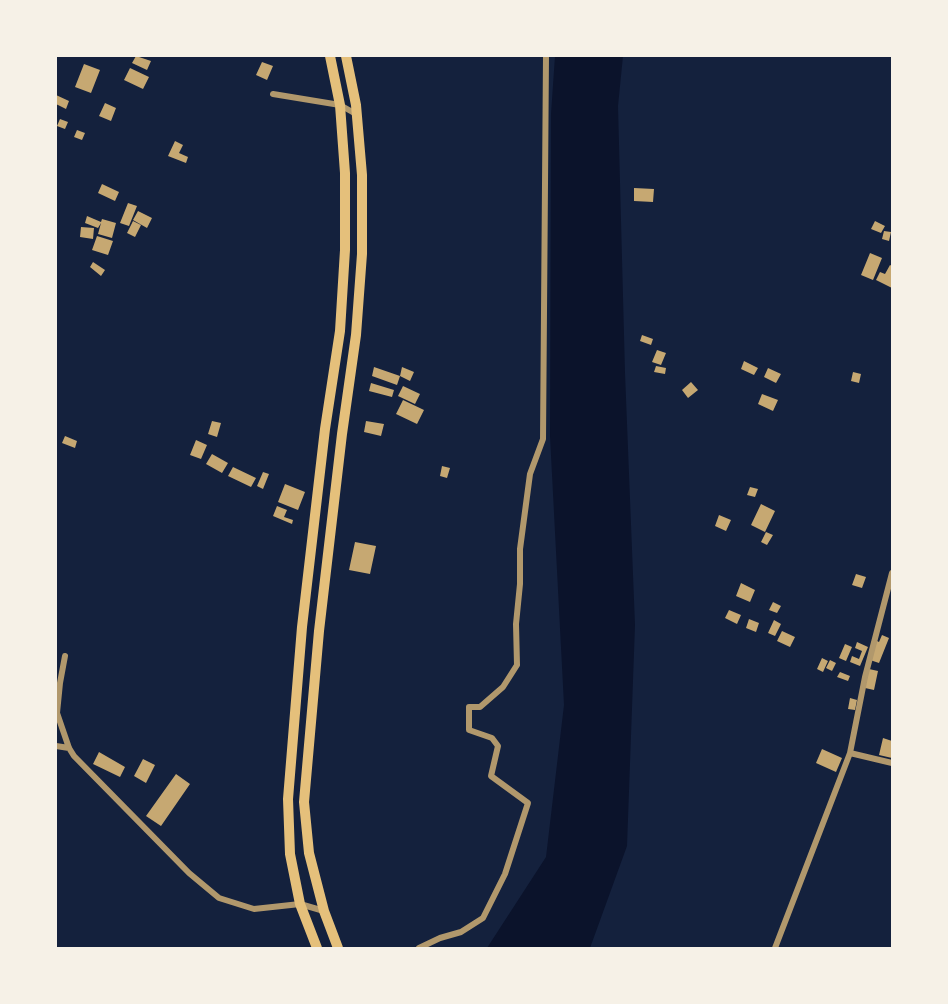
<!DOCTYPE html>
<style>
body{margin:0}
#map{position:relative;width:948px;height:1004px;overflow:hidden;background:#14213d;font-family:Jost,sans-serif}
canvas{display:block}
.frame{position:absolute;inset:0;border:57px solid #f6f1e7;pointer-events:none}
</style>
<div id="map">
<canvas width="948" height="1004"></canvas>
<div class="frame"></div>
</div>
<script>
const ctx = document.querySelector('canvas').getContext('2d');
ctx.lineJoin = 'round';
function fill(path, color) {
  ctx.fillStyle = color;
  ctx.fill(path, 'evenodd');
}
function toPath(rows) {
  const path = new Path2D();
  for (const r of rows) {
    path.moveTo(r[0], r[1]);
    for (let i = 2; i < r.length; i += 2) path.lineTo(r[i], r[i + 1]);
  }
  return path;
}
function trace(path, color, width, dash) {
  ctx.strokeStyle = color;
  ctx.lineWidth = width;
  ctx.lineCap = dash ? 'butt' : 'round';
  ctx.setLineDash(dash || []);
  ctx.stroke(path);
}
const water = toPath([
 [555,56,623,56,618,106,625,373,635,625,627,846,590,948,487,948,546,857,564,705,550,436,551,114]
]);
const building = toPath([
 [136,56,151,61,147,70,132,63],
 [262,62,273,66,267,80,256,75],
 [84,64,100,70,91,93,75,87],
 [130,68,149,77,143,89,124,80],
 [56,95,69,101,66,109,56,104],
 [105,103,116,108,111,121,99,116],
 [60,119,68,122,65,129,57,126],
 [77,130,85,133,82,140,74,137],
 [175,141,183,145,179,153,188,157,186,163,168,156],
 [102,184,119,192,115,201,98,193],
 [634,188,654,189,653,202,634,201],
 [128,203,137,206,129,226,120,223],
 [138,211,152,218,147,228,133,220],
 [87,216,101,222,102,219,116,223,112,238,98,234,101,223,98,228,85,223],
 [133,221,141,225,135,237,127,233],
 [875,221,885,226,881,233,871,229],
 [81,227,94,228,93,239,80,237],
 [884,231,891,232,889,241,882,239],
 [97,236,113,241,108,255,92,250],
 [870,253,882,258,873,280,861,275],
 [93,262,105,270,101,276,90,267],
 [890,265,892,266,892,288,876,280,880,272,885,274],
 [642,335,653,339,651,345,640,341],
 [657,350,666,353,661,365,652,362],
 [744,361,758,368,754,375,741,369],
 [656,366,666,368,665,374,654,372],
 [374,367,400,376,397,385,372,376],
 [402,367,414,372,410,381,400,376],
 [768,368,781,374,776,383,764,377],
 [853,372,861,374,859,383,851,381],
 [691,382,698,390,688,398,682,390],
 [371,383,394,390,392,397,369,391],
 [403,386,420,394,415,404,398,396],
 [762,394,778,400,773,411,758,404],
 [403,400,424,410,417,424,396,414],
 [212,421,221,423,217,437,208,434],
 [366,421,384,424,381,436,364,432],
 [65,436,77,441,75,448,62,443],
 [196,440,207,445,201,459,190,455],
 [212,454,228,463,222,473,206,464],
 [442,466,450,468,447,478,440,476],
 [233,467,256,478,251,487,228,476],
 [263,472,269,474,263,489,257,486],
 [285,484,305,492,298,510,278,502],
 [750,487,758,489,755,497,747,495],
 [761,504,775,511,765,532,751,525],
 [277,506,287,510,284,517,293,520,292,524,273,516],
 [719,515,731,520,726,531,715,526],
 [766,532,773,535,767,545,761,542],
 [355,542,376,546,370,574,349,570],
 [856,574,866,577,862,588,852,585],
 [741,583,755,590,750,602,736,596],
 [773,602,781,606,777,613,769,610],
 [729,610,741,615,737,624,725,618],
 [749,619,759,623,756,632,746,628],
 [774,620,781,624,775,636,768,633],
 [782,631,795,637,790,647,777,641],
 [882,635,889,638,879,663,870,660,877,641,879,642],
 [857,642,868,647,860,666,850,662,852,656,859,659,862,651,855,648],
 [845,644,852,647,846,661,839,658],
 [822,658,828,661,823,672,817,669],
 [830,660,836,663,832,671,826,668],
 [869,669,878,671,874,690,865,688],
 [840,672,850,676,848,681,837,677],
 [850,698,857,700,855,710,848,709],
 [883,738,892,741,892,758,879,755],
 [822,749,842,758,836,772,816,763],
 [99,752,125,767,120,777,93,764],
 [143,759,155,765,146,783,134,776],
 [176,774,190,784,161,826,146,816]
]);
const minor = toPath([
 [273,94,340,105,356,114],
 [65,656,60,683,57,713,69,748,74,756,189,873,219,898,254,909,300,904,324,911],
 [56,746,69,748],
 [850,753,892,763],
 [419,948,440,938,461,932,483,918,505,874,528,803,491,776,498,746,492,738,469,730,469,707,480,707,503,687,517,665,516,624,520,584,520,549,530,474,543,439,546,56],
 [775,948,850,753,865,677,892,573]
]);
const trunk = toPath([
 [317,948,300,904,290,854,288,799,302,627,325,429,340,331,345,250,345,173,340,105,330,56],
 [338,948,324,911,309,853,304,802,319,631,342,434,356,335,362,254,362,175,356,105,346,56]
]);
fill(water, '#0b132b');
fill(building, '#c6a872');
trace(minor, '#b1986c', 6);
trace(trunk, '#e5c07b', 10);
</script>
